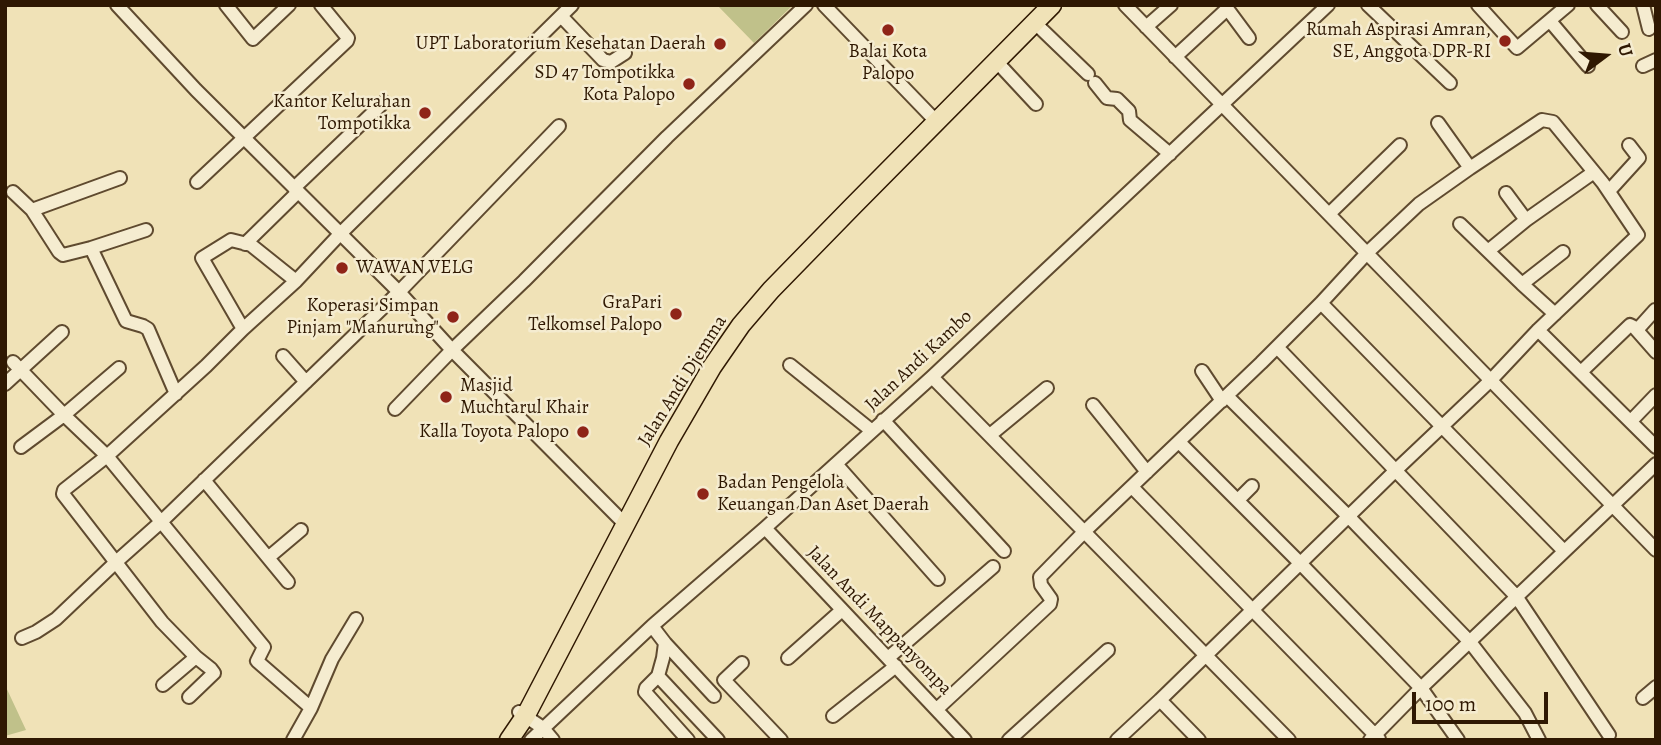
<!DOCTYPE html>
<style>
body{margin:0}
#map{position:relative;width:1661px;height:745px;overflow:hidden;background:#f0e2b7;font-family:Alegreya,serif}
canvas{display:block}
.frame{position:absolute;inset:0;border:7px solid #2f1802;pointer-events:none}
.north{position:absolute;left:1570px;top:21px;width:70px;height:70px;-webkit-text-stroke:5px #f5ecd0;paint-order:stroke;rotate:74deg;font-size:19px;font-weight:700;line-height:28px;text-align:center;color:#2f1802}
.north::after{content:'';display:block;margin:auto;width:24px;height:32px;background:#2f1802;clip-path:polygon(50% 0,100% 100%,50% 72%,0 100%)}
.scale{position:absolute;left:1412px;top:692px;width:136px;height:32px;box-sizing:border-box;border:4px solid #2f1802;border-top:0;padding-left:9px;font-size:21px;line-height:24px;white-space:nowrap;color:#2f1802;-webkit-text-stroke:5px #f5ecd0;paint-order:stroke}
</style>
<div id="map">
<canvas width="1661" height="745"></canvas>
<div class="frame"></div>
<div class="north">U</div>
<div class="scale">100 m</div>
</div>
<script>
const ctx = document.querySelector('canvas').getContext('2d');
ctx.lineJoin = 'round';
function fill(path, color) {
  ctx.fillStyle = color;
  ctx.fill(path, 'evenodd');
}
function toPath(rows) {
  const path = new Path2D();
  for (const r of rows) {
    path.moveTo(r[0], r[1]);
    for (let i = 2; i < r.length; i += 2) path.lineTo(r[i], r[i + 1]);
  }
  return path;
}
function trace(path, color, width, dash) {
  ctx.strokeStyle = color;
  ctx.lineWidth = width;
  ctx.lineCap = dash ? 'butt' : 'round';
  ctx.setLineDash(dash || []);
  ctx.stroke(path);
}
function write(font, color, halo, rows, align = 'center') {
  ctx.font = font + ' Alegreya,serif';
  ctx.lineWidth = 5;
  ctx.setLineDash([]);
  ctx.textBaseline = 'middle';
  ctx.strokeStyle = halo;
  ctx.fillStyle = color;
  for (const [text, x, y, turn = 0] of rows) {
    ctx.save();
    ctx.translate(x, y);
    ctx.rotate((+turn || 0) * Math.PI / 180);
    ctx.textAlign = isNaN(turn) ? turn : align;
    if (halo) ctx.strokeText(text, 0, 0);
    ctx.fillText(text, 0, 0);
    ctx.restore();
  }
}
const green = toPath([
 [717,5,793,5,754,43],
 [5,685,26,730,5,736]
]);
const minor = toPath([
 [117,5,196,90,399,292,452,350,626,525],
 [226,5,253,39,289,5],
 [824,5,930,115,937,120],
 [1125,5,1656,550],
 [1368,5,1450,83],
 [1478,5,1517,48,1568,5],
 [1597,5,1622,32],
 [1643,5,1649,29],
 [561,16,603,60,611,62,625,53],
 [1550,21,1588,66],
 [1034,22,1088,74],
 [1146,27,1171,5],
 [1175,57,1226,10,1229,11,1249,38],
 [996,61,1036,104],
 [1643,66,1656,60],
 [1095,83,1107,98,1117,99,1129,111,1130,120,1170,154],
 [1438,123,1470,168],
 [120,178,32,210,59,252,63,255,91,248,146,230],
 [197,182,347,41,348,38,321,5],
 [294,188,384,102],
 [1609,191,1639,158,1629,145],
 [13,192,32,210],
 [1506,193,1526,220],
 [1329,214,1400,145],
 [1460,224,1522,284,1563,252],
 [245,244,298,192],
 [91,248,126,321,143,326,148,329,176,394],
 [1488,251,1526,220,1594,172],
 [1522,284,1555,314],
 [1321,303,1564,551],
 [243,329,202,258,231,240,251,245,296,281],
 [1538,330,1656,447],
 [1637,330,1655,310],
 [1277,347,1516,596,1609,735],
 [283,356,306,382],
 [13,362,64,415,107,456,64,490,63,494,162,622,196,657,163,685],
 [790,365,872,431],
 [1202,371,1222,401],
 [1581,372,1630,325,1634,327,1656,352],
 [932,377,1289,740],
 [5,384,62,332],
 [1227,396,1348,516,1470,642,1525,713,1539,740],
 [1093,405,1147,472],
 [395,409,452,350,524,281,667,137,806,5],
 [883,420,1004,551],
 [1631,421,1656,395],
 [990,435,1047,388],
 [1179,442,1300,563,1421,688,1458,740],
 [21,447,64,415,119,368],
 [836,464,938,579],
 [204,480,288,582],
 [1132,487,1379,739],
 [1238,500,1252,486],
 [765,528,965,740],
 [269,557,301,530],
 [652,626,665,643,663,658,658,676,718,740],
 [22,638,36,632,56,619,116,562,162,521,399,292,559,126],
 [665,643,714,696],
 [788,658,842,610],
 [888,658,993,567],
 [742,663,724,680,781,740],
 [658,676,646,688,645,692,688,740],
 [189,697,214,673,211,669,196,657],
 [1643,698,1656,687],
 [1160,700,1199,740],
 [311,708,332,659,356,619],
 [937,709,1050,604,1051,599,1041,585,1040,577,1085,531,1261,363,1321,303,1367,253,1419,204,1470,168,1542,120,1553,122,1603,183,1638,235,1538,330,1491,380,1396,470,1160,700,1117,740],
 [519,712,543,728,553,740],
 [833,716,896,666],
 [293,740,311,708,257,661,264,647,107,456,206,366,243,329,296,281,340,234,572,5],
 [531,740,652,626,765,528,932,377,1328,5],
 [1009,740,1108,650],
 [1370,740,1421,688,1656,464]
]);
const highway = toPath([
 [509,740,526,715,669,441,712,367,741,325,771,290,853,206,1052,5]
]);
const markers = [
 [888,30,7,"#8f2418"],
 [1505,41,7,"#8f2418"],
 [720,44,7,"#8f2418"],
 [689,84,7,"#8f2418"],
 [425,113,7,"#8f2418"],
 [342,268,7,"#8f2418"],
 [676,314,7,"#8f2418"],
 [453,317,7,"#8f2418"],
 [446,397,7,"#8f2418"],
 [583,432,7,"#8f2418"],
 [703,494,7,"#8f2418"]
];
const poiNames = [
 ["Rumah Aspirasi Amran,",1491,30],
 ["SE, Anggota DPR-RI",1491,52],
 ["UPT Laboratorium Kesehatan Daerah",706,44],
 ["Balai Kota",888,52,"center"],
 ["Palopo",888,74,"center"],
 ["SD 47 Tompotikka",675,73],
 ["Kota Palopo",675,95],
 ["Kantor Kelurahan",411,102],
 ["Tompotikka",411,124],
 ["WAWAN VELG",356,268,"left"],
 ["GraPari",662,303],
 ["Telkomsel Palopo",662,325],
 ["Koperasi Simpan",439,306],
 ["Pinjam \"Manurung\"",439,328],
 ["Masjid",460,386,"left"],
 ["Muchtarul Khair",460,408,"left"],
 ["Kalla Toyota Palopo",569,432],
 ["Badan Pengelola",717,483,"left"],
 ["Keuangan Dan Aset Daerah",717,505,"left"]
];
const streetNames = [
 ["Jalan Andi Kambo",919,361,-43],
 ["Jalan Andi Djemma",683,381,-58],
 ["Jalan Andi Mappanyompa",879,621,46]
];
fill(green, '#c0c18a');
trace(minor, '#5f4a2f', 16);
trace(highway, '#2f1802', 21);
trace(minor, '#f5ecd0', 12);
trace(highway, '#f0e2b7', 18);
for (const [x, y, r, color] of markers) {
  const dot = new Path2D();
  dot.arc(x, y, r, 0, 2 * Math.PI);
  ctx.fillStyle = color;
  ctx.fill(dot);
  trace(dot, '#f5ecd0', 2.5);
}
write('19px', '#2f1802', '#f5ecd0', poiNames, 'right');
write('19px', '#2f1802', '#f5ecd0', streetNames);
</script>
